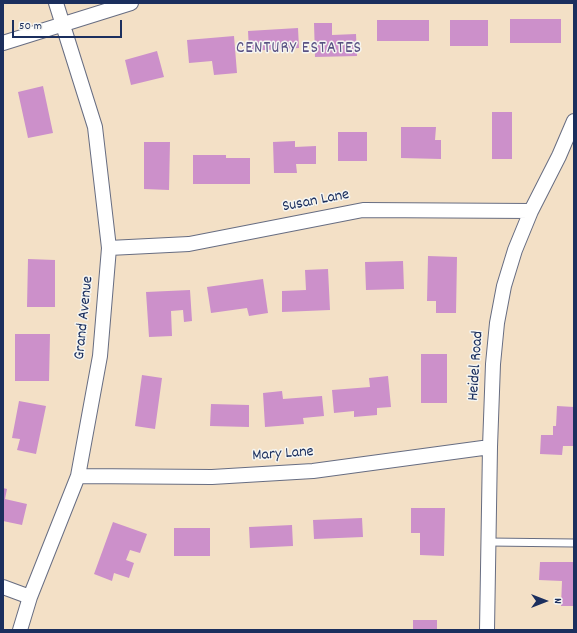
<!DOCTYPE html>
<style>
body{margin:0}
#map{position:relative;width:577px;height:633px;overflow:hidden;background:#f3e0c6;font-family:Dekko,sans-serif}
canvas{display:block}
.frame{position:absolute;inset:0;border:4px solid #1b2f5e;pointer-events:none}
.north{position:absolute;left:525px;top:581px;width:40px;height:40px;-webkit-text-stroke:3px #f6f6f2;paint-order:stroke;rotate:90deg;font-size:11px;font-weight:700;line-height:16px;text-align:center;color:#1b2f5e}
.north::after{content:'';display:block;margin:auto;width:14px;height:18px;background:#1b2f5e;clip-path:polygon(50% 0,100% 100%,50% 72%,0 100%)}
.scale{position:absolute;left:12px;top:20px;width:110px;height:18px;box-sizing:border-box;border:2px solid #1b2f5e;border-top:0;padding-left:5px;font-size:12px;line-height:14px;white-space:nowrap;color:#1b2f5e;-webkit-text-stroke:3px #f6f6f2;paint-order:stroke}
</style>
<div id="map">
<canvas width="577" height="633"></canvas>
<div class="frame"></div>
<div class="north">N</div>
<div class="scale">50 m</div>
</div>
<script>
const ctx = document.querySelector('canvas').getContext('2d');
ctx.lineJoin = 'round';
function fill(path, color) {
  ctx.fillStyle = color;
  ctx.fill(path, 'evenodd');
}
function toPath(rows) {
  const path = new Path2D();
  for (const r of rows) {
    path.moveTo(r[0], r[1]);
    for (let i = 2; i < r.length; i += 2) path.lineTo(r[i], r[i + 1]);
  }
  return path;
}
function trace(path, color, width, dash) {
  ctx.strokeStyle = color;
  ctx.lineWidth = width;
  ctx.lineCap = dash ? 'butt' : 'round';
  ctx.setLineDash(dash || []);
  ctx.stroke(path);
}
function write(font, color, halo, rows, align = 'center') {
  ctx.font = font + ' Dekko,sans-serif';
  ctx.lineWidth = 3;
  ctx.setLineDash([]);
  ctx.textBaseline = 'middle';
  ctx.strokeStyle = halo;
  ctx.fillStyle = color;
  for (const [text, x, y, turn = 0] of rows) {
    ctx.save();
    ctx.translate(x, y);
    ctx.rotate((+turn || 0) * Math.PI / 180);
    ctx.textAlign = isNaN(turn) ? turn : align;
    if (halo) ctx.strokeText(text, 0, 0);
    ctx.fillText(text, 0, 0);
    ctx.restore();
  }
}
const building = toPath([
 [510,19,561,19,561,43,510,43],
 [377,20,429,20,429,41,377,41],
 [450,20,488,20,488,46,450,46],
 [314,23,332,23,332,35,356,34,357,56,315,57],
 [298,28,299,48,249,51,248,31],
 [234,36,237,73,214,75,212,61,189,63,187,40],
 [157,51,164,77,131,85,125,60],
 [43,86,53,133,28,138,18,92],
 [492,112,512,112,512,159,492,159],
 [401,127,436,127,435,140,441,140,441,159,401,158],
 [338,132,367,132,367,161,338,161],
 [295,141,295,147,316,146,316,164,296,164,297,173,274,173,273,142],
 [144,142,170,142,169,190,144,189],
 [193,155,226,155,226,158,250,158,250,184,193,184],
 [428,256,457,257,456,313,436,313,436,301,427,301],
 [28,259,55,260,55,307,27,307],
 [403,261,404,289,366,290,365,262],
 [328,269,330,310,282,312,282,291,306,290,305,270],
 [263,279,268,313,249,316,247,308,211,313,207,287],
 [190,290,192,321,184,322,183,310,171,311,172,336,149,337,146,292],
 [15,334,50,334,49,381,15,381],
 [421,354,447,354,447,403,421,403],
 [142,375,162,378,155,429,135,426],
 [388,376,391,407,377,408,377,415,354,417,354,411,334,413,332,390,370,387,369,378],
 [282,391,283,399,322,396,324,416,303,418,304,424,265,427,263,393],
 [19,401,46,406,36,454,17,450,20,439,12,438],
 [211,404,249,405,249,427,210,426],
 [557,406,574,407,574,446,563,446,562,455,540,454,541,435,553,435,553,426,556,426],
 [3,488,7,489,5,499,27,504,22,525,3,521],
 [411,508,445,508,444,556,420,555,420,533,411,533],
 [362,518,363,537,314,539,313,520],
 [113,522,147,534,140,553,130,550,126,560,134,563,129,578,114,573,112,581,94,574],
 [292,525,293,546,250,548,249,527],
 [174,528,210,528,210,556,174,556],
 [540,562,574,562,574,606,561,606,562,581,539,580],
 [413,620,437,620,437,630,413,630]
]);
const lane = toPath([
 [489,542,574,543]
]);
const street = toPath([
 [3,43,131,3],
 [109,248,189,244,363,210,531,211],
 [78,476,212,477,313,471,490,447],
 [3,587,30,597],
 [20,630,30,597,78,476,100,356,109,248,95,127,56,3],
 [487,630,490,447,493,364,497,323,504,286,515,250,531,211,559,156,574,121]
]);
const streetNames = [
 ["Susan Lane",316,202,-11],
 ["Grand Avenue",85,318,-84],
 ["Heidel Road",477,366,-86],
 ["Mary Lane",283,455,-4]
];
const neighbourhoodNames = [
 ["CENTURY ESTATES",299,50]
];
fill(building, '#cc90ca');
trace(lane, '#676d82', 9);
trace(street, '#676d82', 16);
trace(lane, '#fff', 7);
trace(street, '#fff', 14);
write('16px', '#1b2f5e', '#f6f6f2', streetNames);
ctx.letterSpacing = '1px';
write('17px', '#595184', '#f6f6f2', neighbourhoodNames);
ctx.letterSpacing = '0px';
</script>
